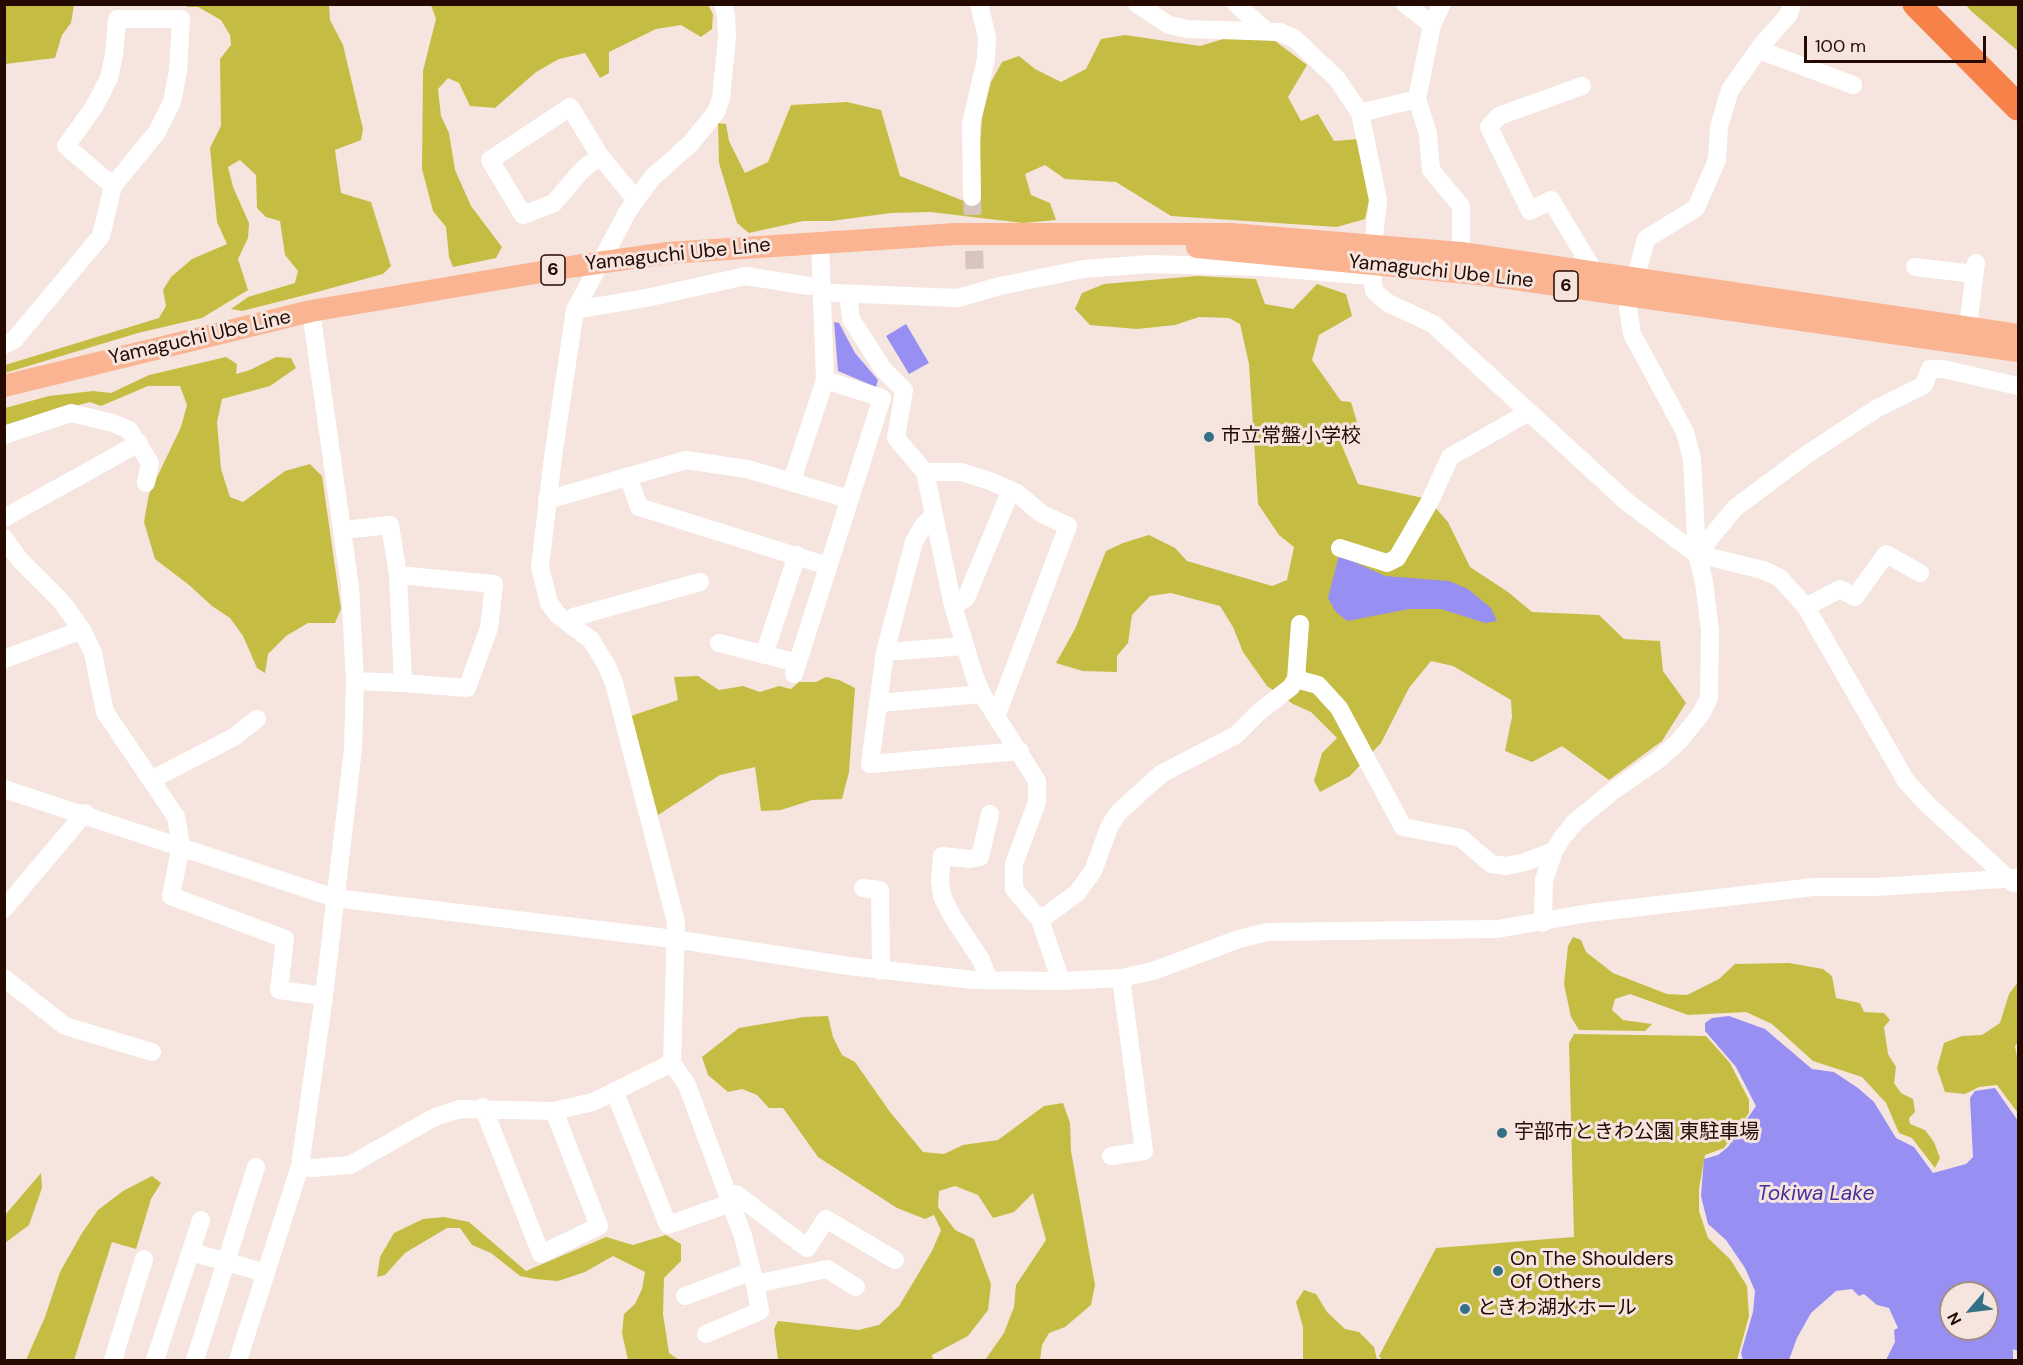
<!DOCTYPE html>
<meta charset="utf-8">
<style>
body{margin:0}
#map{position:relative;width:2023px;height:1365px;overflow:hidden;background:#f5e5de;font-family:"DM Sans",sans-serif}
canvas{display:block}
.frame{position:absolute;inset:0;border:6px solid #240a01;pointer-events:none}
.north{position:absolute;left:1939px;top:1281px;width:60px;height:60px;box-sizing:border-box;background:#f5e5de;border:2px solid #a18d86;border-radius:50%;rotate:242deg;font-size:16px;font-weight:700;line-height:24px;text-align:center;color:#240a01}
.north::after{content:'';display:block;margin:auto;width:21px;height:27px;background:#347187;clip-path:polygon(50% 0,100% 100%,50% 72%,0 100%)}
.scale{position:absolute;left:1804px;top:36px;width:182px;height:27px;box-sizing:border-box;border:3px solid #240a01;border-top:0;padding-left:8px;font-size:18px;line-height:21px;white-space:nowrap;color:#240a01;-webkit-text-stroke:4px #f5e5de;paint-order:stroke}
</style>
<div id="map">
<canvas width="2023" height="1365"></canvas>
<div class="frame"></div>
<div class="north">N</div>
<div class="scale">100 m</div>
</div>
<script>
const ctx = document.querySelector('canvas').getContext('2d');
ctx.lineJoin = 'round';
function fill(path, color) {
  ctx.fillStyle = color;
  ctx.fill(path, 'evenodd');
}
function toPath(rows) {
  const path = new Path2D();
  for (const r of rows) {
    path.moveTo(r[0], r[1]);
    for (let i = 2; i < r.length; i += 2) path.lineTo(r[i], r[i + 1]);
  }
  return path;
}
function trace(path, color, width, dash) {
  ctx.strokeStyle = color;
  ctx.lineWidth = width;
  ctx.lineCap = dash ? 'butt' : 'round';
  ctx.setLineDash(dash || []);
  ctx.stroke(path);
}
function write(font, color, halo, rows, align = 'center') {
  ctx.font = font + ' "DM Sans","Noto Sans JP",sans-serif';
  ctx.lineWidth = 6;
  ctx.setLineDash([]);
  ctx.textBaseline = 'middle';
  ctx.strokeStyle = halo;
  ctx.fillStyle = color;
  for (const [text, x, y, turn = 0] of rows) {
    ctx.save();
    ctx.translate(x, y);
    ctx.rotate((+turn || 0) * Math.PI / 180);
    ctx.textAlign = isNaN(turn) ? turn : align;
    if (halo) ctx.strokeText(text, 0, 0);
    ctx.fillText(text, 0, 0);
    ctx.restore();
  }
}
const green = toPath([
 [5,4,74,5,71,23,62,35,55,58,5,64],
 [185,5,329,5,330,20,343,45,363,129,361,140,335,150,341,193,371,202,391,266,383,274,317,292,242,311,231,309,248,297,295,283,298,271,285,255,280,221,266,217,257,208,256,175,240,160,228,167,233,187,249,223,248,238,238,259,248,290,202,318,138,333,5,373,5,365,159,318,166,306,163,290,171,277,192,259,227,244,217,222,210,148,221,126,220,59,231,45,230,35,221,20,198,7,188,7],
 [708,5,713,14,712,29,701,37,681,25,656,29,609,52,609,73,600,78,585,53,559,59,536,72,495,108,470,106,459,83,448,78,438,89,441,116,449,133,455,170,471,206,502,247,496,258,453,267,449,257,446,227,433,211,422,169,423,71,436,19,431,5],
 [1966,5,2018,5,2018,51,1971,11],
 [1125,35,1200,46,1233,36,1275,41,1307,65,1288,97,1301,121,1318,114,1334,141,1359,139,1371,192,1365,219,1337,227,1171,216,1116,182,1065,179,1045,165,1025,174,1031,195,1050,203,1056,220,1023,223,930,212,891,213,831,221,803,221,749,233,737,223,719,163,718,123,726,124,729,141,745,173,768,162,791,105,847,102,881,110,900,176,964,201,979,159,982,118,991,82,1002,62,1019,56,1035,69,1061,82,1086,69,1101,39],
 [1197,276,1256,279,1265,304,1293,309,1317,284,1346,294,1352,316,1319,335,1312,360,1341,401,1351,402,1357,422,1337,434,1358,484,1428,499,1448,522,1470,567,1508,592,1532,612,1599,615,1624,639,1660,641,1663,671,1686,703,1662,741,1609,780,1562,746,1532,762,1505,751,1512,717,1511,700,1453,666,1431,661,1409,688,1381,743,1350,776,1320,792,1314,781,1322,753,1337,738,1311,712,1293,704,1267,686,1243,652,1233,627,1220,606,1171,593,1150,596,1132,615,1128,643,1117,656,1117,672,1083,671,1056,663,1075,629,1106,551,1123,543,1149,535,1175,548,1187,561,1272,586,1287,580,1294,547,1279,535,1258,504,1249,364,1240,324,1229,318,1199,317,1175,325,1137,329,1090,325,1075,309,1082,293,1104,284],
 [226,357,237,364,236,374,250,370,276,357,291,358,296,368,270,386,222,399,217,422,221,469,230,497,243,502,285,471,310,464,322,476,341,609,335,623,308,623,286,636,268,654,265,673,257,668,243,636,230,618,212,606,189,585,155,559,144,522,149,494,181,427,187,405,180,386,148,386,101,406,90,402,5,425,5,408,49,396,93,391,111,393,149,375],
 [698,676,719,690,743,686,760,692,779,686,791,689,799,682,816,682,826,677,839,680,855,688,849,772,842,799,812,800,781,810,761,811,755,767,720,775,658,815,631,716,678,700,674,677],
 [1573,937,1581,940,1586,952,1613,973,1667,994,1687,995,1719,979,1735,964,1789,963,1823,969,1832,976,1836,998,1860,1003,1864,1012,1884,1013,1890,1020,1884,1027,1888,1054,1896,1067,1894,1083,1901,1093,1913,1099,1915,1112,1909,1118,1910,1124,1925,1130,1934,1142,1940,1158,1935,1168,1912,1138,1899,1133,1886,1103,1862,1077,1813,1061,1772,1024,1746,1012,1688,1015,1630,994,1615,999,1612,1010,1623,1020,1652,1024,1645,1031,1579,1030,1571,1017,1564,984,1568,946],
 [2018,982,2018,1042,2015,1046,2018,1062,2018,1113,1997,1085,1979,1087,1965,1094,1945,1092,1937,1068,1944,1043,1962,1036,1982,1035,2000,1023,2009,994],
 [828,1016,833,1037,842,1055,855,1062,890,1112,923,1152,944,1154,963,1145,998,1140,1044,1106,1063,1103,1070,1123,1071,1151,1095,1285,1091,1305,1065,1327,1049,1333,1042,1345,1040,1360,985,1360,1004,1333,1014,1307,1016,1285,1046,1240,1033,1193,1014,1212,993,1218,978,1195,955,1186,939,1191,938,1207,955,1230,974,1239,991,1284,988,1310,968,1336,932,1355,933,1360,778,1360,774,1329,778,1321,858,1330,879,1325,899,1306,932,1251,941,1230,934,1215,925,1219,897,1208,818,1157,783,1108,769,1108,757,1095,742,1089,728,1092,708,1075,702,1057,739,1028,804,1017],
 [1574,1034,1706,1036,1730,1063,1749,1100,1749,1113,1724,1148,1705,1155,1699,1189,1699,1211,1708,1238,1730,1259,1747,1286,1749,1316,1737,1360,1382,1360,1379,1356,1436,1248,1574,1237,1569,1043],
 [41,1173,42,1188,29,1225,5,1243,5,1215],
 [152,1176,161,1183,151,1199,136,1249,112,1242,74,1360,26,1360,45,1317,60,1272,82,1233,98,1210,123,1191],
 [444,1217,469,1222,526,1271,606,1237,633,1245,666,1235,681,1244,681,1261,664,1278,663,1314,669,1353,679,1360,628,1360,622,1333,624,1314,635,1304,642,1289,645,1272,613,1256,585,1272,558,1281,535,1279,520,1276,491,1253,472,1245,460,1228,447,1228,405,1253,385,1275,377,1277,380,1257,394,1233,423,1219],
 [1304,1290,1316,1294,1327,1312,1345,1329,1359,1332,1374,1347,1377,1360,1303,1360,1303,1327,1296,1302]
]);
const water = toPath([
 [834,322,839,323,855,353,878,380,876,387,838,371],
 [906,324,929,363,909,374,886,336],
 [1339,555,1385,576,1449,581,1468,589,1491,608,1497,621,1485,623,1441,609,1409,609,1347,621,1335,611,1328,598],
 [1729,1016,1765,1029,1812,1069,1834,1072,1858,1088,1874,1102,1896,1138,1914,1147,1933,1173,1966,1164,1973,1157,1970,1098,1975,1091,1995,1088,2018,1121,2018,1351,2013,1349,2013,1360,1886,1360,1895,1342,1894,1330,1898,1328,1889,1308,1877,1305,1864,1294,1859,1296,1852,1289,1836,1291,1811,1313,1797,1338,1789,1360,1743,1360,1741,1353,1753,1312,1755,1291,1745,1268,1726,1240,1708,1224,1701,1196,1704,1159,1718,1155,1728,1147,1756,1106,1736,1067,1705,1031,1705,1023,1712,1018],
 [1951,1293,1987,1293,1987,1329,1951,1329]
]);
const minorTunnel = toPath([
 [972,197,975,276]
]);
const minor = toPath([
 [1137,4,1169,25,1188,29,1280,32,1295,39,1337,79,1360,113,1378,200,1371,264,1374,291,1388,303,1433,324,1627,502,1679,541,1697,554,1763,570,1780,578,1806,607,1906,781,1926,803,2013,883],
 [1236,4,1266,31],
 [1405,4,1432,25],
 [1759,50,1853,85],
 [1582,86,1499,116,1489,127,1530,211,1551,200,1595,273],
 [1417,99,1428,134,1431,170,1461,206,1461,253],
 [1360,113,1417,99,1432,25,1442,4],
 [600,156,582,170,554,203,523,215,490,160,570,107,600,156,636,200],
 [972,197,971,124,986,59,987,37,979,4],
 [1915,267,1974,274],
 [834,293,958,298,1000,286,1084,269,1150,264,1260,267,1372,276],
 [848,295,851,319,883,369,904,390,896,438,925,472],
 [575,310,646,298,746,276,809,286],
 [1968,327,1976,263],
 [4,345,14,340,101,236,113,186,157,132,172,102,178,71,181,19,117,19,114,55,109,78,94,107,66,146,113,186],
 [4,435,71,413,113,423,129,430,150,463,146,483],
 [628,476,639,507,828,566],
 [792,480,825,380,820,242],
 [547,500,686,460,747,469,849,499],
 [933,516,923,526,914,542,885,652,870,764,1020,751],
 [4,518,139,443],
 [343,530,390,525,398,575,403,683,355,681],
 [4,538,20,560,61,601,82,630,93,653,105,712,176,817,181,845,171,896,285,939,279,990,324,996],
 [1340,548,1387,563,1397,558,1430,501,1450,457,1529,412],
 [1697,554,1735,508,1806,455,1876,409,1924,385,1930,369,1943,369,2018,386],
 [398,575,494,584,489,628,467,688,403,683],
 [953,606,966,598,1011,490],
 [1806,607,1840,589,1855,597,1886,554,1920,573],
 [568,623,574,617,700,582],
 [719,643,798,663],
 [885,652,964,646],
 [764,655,797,555],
 [4,659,82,630],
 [794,674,882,398,825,380],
 [1296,679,1318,685,1339,708,1403,827,1461,838,1491,864,1506,866,1525,862,1554,851],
 [880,703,982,694],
 [997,714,1068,526,1042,514,1017,493,990,481,961,472,925,472,953,606,974,675,982,694,1037,781,1037,802,1014,864,1014,889,1040,920,1061,981],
 [151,780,234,737,257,719],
 [4,789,335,898,674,939,849,966,973,980,1061,981,1121,978,1153,971,1239,939,1267,932,1497,929,1589,913,1813,887,1876,887,2018,878],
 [863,888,880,890,881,971],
 [4,909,85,813],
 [1040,920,1077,893,1093,871,1110,825,1119,812,1161,774,1236,735,1259,712,1291,687,1296,679,1300,624],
 [1543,923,1544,880,1554,851,1562,838,1575,822,1614,790,1659,759,1679,741,1701,714,1709,698,1710,631,1704,582,1697,554,1692,459,1685,432,1632,334,1628,307,1646,239,1696,208,1717,160,1719,127,1730,90,1761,46,1789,14,1792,4],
 [4,978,65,1026,152,1052],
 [989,980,981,960,952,916,942,896,940,881,942,856,970,859,980,857,990,814],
 [615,1093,668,1225,731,1203],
 [483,1107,541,1254,599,1226,554,1111],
 [1111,1156,1144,1151,1121,978],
 [300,1166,312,1168,350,1165,435,1117,460,1109,554,1111,593,1102,672,1063],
 [728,1196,736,1194,807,1248,826,1219,895,1260],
 [191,1252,266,1273],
 [755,1284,827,1269,856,1287],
 [685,1296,752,1271],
 [706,1334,760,1311,755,1284,743,1236,687,1085,672,1063,676,922,614,683,607,666,591,640,558,615,549,603,540,567,553,457,575,310,628,211,652,178,691,143,716,112,721,98,727,38,726,15,723,4],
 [113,1360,144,1259],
 [155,1360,201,1220],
 [195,1360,256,1167],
 [238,1360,300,1166,324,996,353,749,355,681,350,587,311,311]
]);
const major = toPath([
 [1197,247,1487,275,2018,351],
 [4,386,311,311,576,266,668,253,956,234,1231,234,1461,253,2018,335]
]);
const highway = toPath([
 [1916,4,2018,107]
]);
const markers = [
 [1209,437,6,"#347187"],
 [1502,1133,6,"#347187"],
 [1498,1271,6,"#347187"],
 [1465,1309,6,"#347187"]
];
const shields = [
 [553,270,24],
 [1566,286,24]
];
const shieldNames = [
 ["6",553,270],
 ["6",1566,286]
];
const streetNames = [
 ["Yamaguchi Ube Line",678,255,-6],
 ["Yamaguchi Ube Line",1441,272,6],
 ["Yamaguchi Ube Line",200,338,-13]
];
const poiNames = [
 ["市立常盤小学校",1221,437],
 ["宇部市ときわ公園 東駐車場",1514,1133],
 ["On The Shoulders",1510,1260],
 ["Of Others",1510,1283],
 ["ときわ湖水ホール",1477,1309]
];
const waterNames = [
 ["Tokiwa Lake",1816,1194]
];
fill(green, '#c5bd43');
fill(water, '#9790f2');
trace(minorTunnel, '#d6c4bd', 18, [18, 9]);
trace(minor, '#fff', 18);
trace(major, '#fab492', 22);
trace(highway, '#f78249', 27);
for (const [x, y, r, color] of markers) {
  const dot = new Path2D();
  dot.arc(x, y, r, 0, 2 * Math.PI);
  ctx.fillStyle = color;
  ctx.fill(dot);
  trace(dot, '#f5e5de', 2);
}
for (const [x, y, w] of shields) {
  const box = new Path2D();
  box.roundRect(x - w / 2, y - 15, w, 30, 4.5);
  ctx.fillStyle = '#f5e5de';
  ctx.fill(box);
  trace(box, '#240a01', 1.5);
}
write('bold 18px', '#240a01', null, shieldNames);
write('20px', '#240a01', '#f5e5de', streetNames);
write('20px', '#240a01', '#f5e5de', poiNames, 'left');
write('italic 21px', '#452d9e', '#f5e5de', waterNames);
</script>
